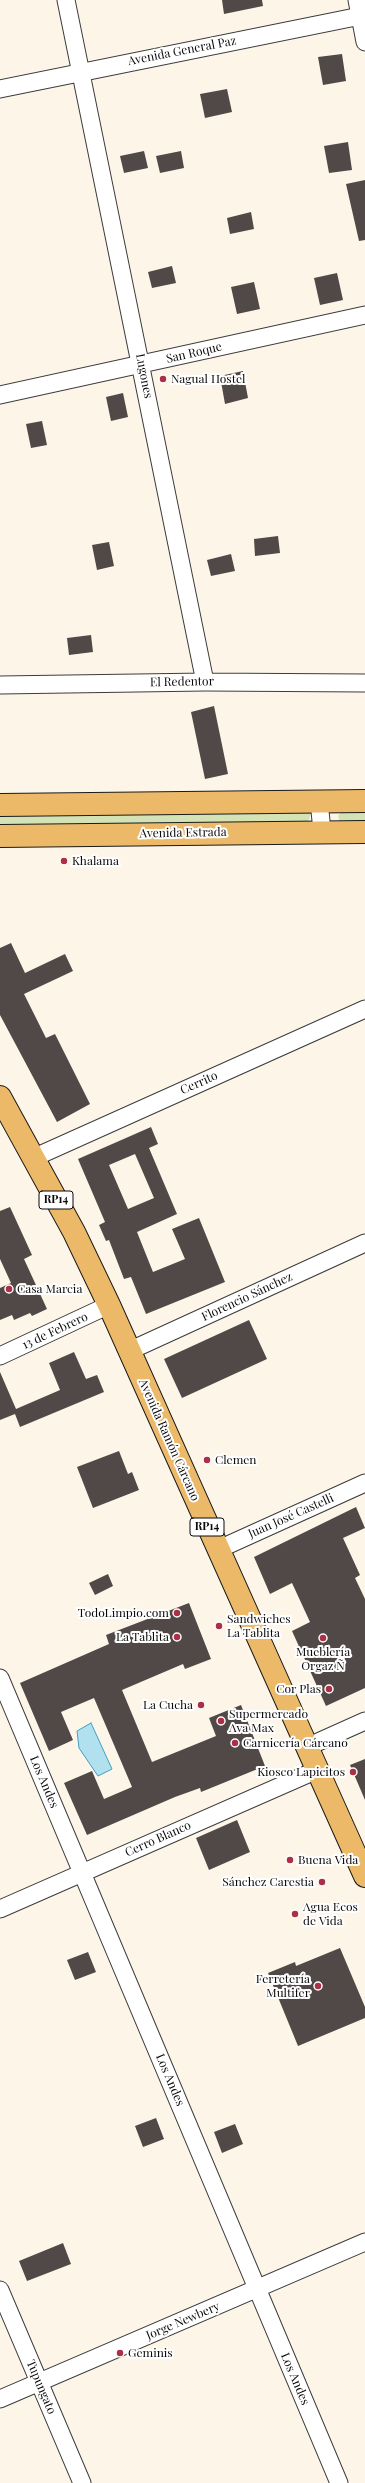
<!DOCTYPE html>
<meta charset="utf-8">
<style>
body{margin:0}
canvas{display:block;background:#fdf6e8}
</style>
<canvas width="365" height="2483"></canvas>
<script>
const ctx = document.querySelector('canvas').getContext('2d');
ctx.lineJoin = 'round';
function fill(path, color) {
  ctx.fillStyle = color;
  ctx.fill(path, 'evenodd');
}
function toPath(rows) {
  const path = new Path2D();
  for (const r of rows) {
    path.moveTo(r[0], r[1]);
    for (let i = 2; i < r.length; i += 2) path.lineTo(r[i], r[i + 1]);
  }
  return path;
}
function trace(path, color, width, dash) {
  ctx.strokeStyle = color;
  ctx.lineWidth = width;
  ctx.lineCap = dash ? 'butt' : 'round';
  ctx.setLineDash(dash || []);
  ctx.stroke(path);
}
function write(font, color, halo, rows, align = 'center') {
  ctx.font = font + ' "Playfair Display",serif';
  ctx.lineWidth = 4;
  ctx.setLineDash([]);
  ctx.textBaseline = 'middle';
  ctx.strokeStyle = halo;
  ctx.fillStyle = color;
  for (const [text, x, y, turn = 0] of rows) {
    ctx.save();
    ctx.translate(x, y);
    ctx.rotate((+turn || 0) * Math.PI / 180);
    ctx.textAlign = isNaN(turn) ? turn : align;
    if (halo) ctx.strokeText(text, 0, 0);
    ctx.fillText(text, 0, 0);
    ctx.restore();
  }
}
const green = toPath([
 [311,812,309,820,304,822,0,830,0,815],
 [341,812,365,812,365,823,340,822,338,816]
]);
const water = toPath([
 [91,1723,112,1769,98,1776,79,1748,77,1731,91,1723]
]);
const building = toPath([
 [222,0,262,0,263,6,224,14],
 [342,54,346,81,323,85,318,57],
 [227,89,232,112,205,118,200,94],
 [348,142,352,170,329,173,324,146],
 [144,151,148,168,124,173,120,156],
 [181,151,184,168,160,173,156,156],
 [365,180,365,240,359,241,346,184],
 [251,212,254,229,230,234,227,218],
 [172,266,176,283,152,288,148,272],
 [337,273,343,300,320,305,314,278],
 [254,282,260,309,237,314,231,287],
 [243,371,248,398,225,404,220,376],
 [123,393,128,417,111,421,106,397],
 [42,421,47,445,31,448,26,424],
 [278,536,280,553,255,556,254,539],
 [109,542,114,566,97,570,92,545],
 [231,554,235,571,211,576,207,560],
 [91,635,93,652,69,655,67,638],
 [214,706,228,774,205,779,191,712],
 [11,943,25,973,65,954,73,971,24,994,46,1038,55,1034,90,1104,57,1122,0,1015,0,948],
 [151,1127,158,1144,149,1148,177,1214,137,1232,153,1272,185,1259,172,1229,199,1218,225,1282,146,1314,131,1277,124,1279,109,1240,106,1241,99,1225,105,1222,78,1159],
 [135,1154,154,1198,128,1209,109,1165],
 [10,1207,32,1255,24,1259,47,1309,32,1316,30,1313,14,1320,12,1315,0,1320,0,1288,11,1283,0,1259,0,1211],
 [249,1320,267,1359,182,1398,164,1359],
 [74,1352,86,1379,97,1375,104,1392,20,1427,15,1414,0,1420,0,1372,16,1409,60,1390,49,1363],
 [119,1451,128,1474,132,1472,139,1490,93,1508,77,1467],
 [356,1507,365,1528,343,1538,360,1575,355,1578,365,1599,365,1688,326,1706,292,1631,310,1622,292,1583,270,1594,254,1557],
 [108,1574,113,1586,95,1595,89,1583],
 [189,1603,211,1659,185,1669,183,1664,122,1690,152,1762,216,1736,209,1718,241,1705,265,1766,201,1792,200,1788,175,1797,87,1835,64,1783,92,1771,104,1799,132,1787,94,1698,61,1712,73,1740,49,1751,20,1683,109,1644,106,1635],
 [365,1759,365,1800,350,1765],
 [237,1820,250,1852,209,1870,196,1838],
 [340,1948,365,2007,365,2018,298,2046,268,1973,295,1962,296,1966],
 [88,1952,96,1972,75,1980,67,1960],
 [156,2118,164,2139,143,2147,135,2126],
 [235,2124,243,2144,222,2153,214,2132],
 [63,2243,71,2264,27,2281,19,2261]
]);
const minor = toPath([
 [66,0,205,682],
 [357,0,365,42],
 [0,89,365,15],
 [0,395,365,315],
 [0,685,205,682,365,683],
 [319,801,322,831],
 [33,1158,365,1009],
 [129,1351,365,1243],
 [0,1356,109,1305],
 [217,1550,365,1483],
 [0,1678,339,2483],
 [307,1747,365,1721],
 [0,1909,317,1770],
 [0,2290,82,2483],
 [0,2399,365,2242]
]);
const major = toPath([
 [0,805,365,801],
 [0,836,365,832],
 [0,1097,74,1232,109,1305,365,1876]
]);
const markers = [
 [163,379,4,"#ab2f47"],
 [64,861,4,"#ab2f47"],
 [9,1289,4,"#ab2f47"],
 [207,1460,4,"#ab2f47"],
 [177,1613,4,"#ab2f47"],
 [219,1626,4,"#ab2f47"],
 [177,1637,4,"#ab2f47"],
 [323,1638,4,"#ab2f47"],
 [329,1689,4,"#ab2f47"],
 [201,1705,4,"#ab2f47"],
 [221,1721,4,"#ab2f47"],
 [235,1743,4,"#ab2f47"],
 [353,1772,4,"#ab2f47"],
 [290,1860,4,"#ab2f47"],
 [322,1882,4,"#ab2f47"],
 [295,1914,4,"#ab2f47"],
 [318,1986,4,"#ab2f47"],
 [120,2353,4,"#ab2f47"]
];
const shields = [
 [56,1200,34],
 [207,1527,34]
];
const shieldNames = [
 ["RP14",56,1200],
 ["RP14",207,1527]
];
const streetNames = [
 ["Avenida General Paz",182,51,-11],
 ["San Roque",194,353,-13],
 ["Lugones",144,376,79],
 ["El Redentor",182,682,-1],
 ["Avenida Estrada",183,833,-1],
 ["Cerrito",199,1083,-24],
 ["Florencio Sánchez",247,1297,-25],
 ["13 de Febrero",55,1331,-25],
 ["Avenida Ramón Cárcano",169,1440,66],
 ["Juan José Castelli",291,1516,-24],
 ["Los Andes",44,1782,67],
 ["Cerro Blanco",158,1839,-24],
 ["Los Andes",170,2080,67],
 ["Jorge Newbery",183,2321,-23],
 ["Los Andes",295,2379,67],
 ["Tupungato",41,2387,67]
];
const poiNames = [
 ["Nagual Hostel",171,379],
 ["Khalama",72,861],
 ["Casa Marcia",17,1289],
 ["Clemen",215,1460],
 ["TodoLimpio.com",169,1613,"right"],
 ["Sandwiches",227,1619],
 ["La Tablita",227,1633],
 ["La Tablita",169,1637,"right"],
 ["Mueblería",323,1652,"center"],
 ["Orgaz Ñ",323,1666,"center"],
 ["Cor Plas",321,1689,"right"],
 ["La Cucha",193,1705,"right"],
 ["Supermercado",229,1714],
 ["Ava Max",229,1728],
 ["Carnicería Cárcano",243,1743],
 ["Kiosco Lapicitos",345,1772,"right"],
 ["Buena Vida",298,1860],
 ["Sánchez Carestia",314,1882,"right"],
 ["Agua Ecos",303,1907],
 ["de Vida",303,1921],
 ["Ferretería",310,1979,"right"],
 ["Multifer",310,1993,"right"],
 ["Geminis",128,2353]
];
fill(green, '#d4e3b6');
fill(water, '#b1e1ef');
trace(water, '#3f9fc0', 1);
fill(building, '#514947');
trace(minor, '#3c3c3c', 19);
trace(major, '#1a1a1a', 24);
trace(minor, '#fff', 17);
trace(major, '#ecb969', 22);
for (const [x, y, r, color] of markers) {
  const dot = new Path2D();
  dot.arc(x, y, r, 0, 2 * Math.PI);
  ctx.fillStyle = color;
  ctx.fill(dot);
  trace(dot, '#fff', 1.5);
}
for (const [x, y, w] of shields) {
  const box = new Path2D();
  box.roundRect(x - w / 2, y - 9, w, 18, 3);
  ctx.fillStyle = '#fff';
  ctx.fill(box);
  trace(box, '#090909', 1);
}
write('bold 11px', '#090909', null, shieldNames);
write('12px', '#090909', '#fff', streetNames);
write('12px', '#090909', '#fff', poiNames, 'left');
</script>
